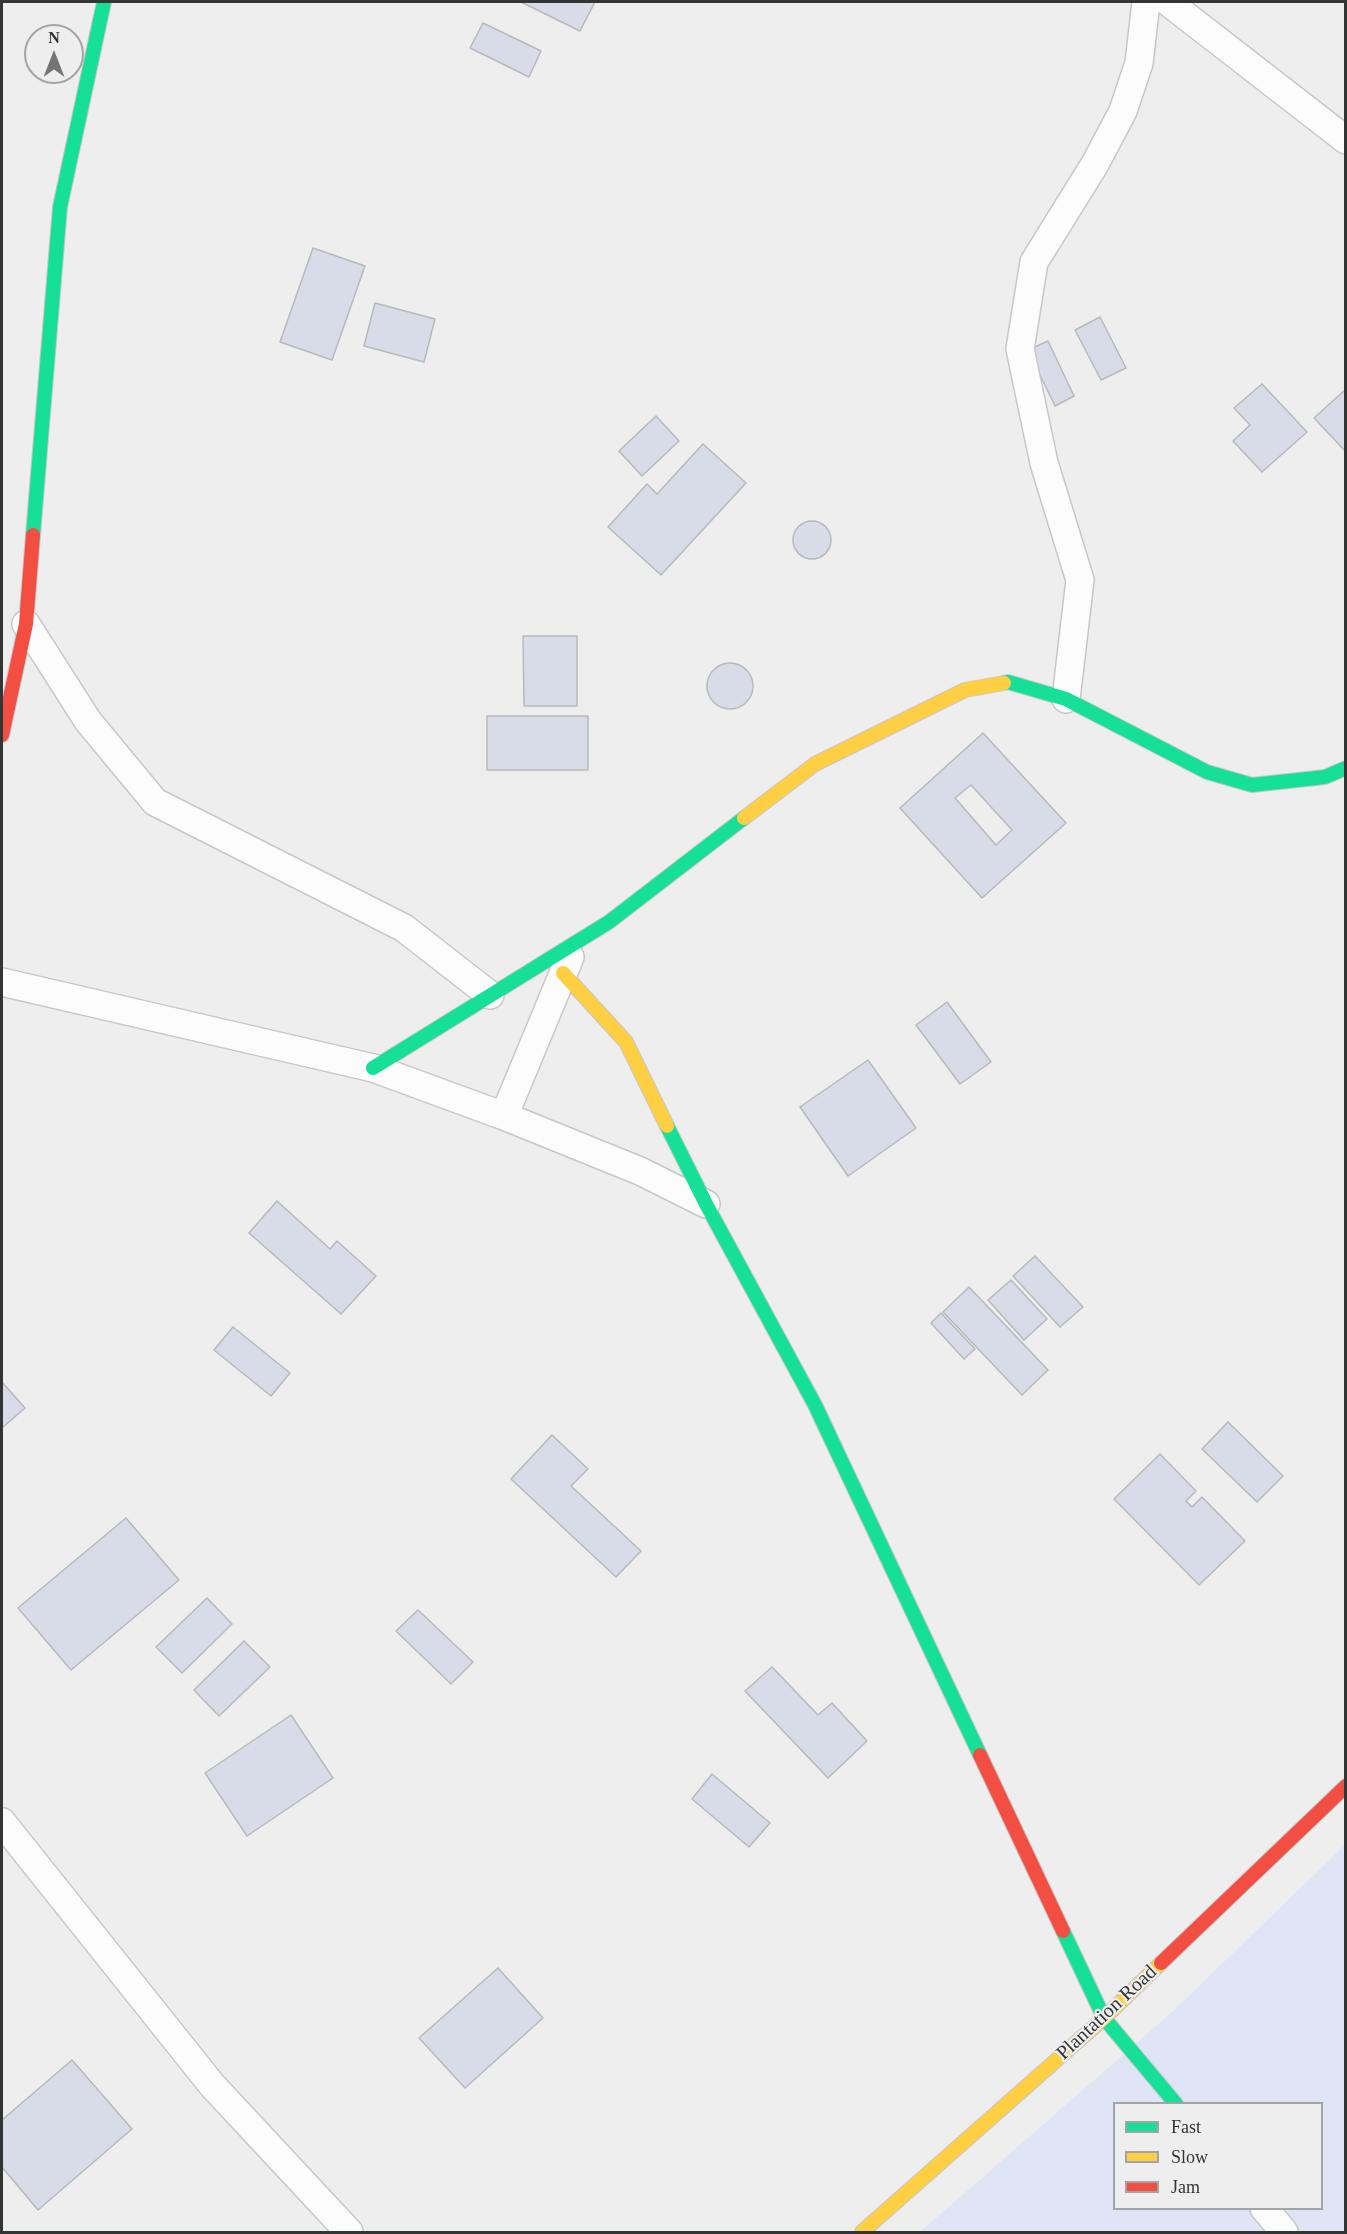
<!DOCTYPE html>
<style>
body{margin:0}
#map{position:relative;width:1347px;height:2234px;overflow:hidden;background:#eeeeef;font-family:"Times New Roman",serif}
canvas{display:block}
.frame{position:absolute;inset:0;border:3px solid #333434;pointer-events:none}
.legend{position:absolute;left:1113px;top:2102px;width:210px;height:108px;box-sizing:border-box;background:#eeeeef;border:2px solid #a3a4a4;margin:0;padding:8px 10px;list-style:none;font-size:18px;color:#333434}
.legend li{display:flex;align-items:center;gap:12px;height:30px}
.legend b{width:30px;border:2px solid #a3a4a4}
.north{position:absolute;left:24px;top:24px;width:60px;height:60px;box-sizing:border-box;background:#eeeeef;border:2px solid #a3a4a4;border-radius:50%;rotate:0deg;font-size:16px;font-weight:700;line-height:24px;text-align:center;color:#333434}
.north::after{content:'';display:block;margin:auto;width:21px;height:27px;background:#747575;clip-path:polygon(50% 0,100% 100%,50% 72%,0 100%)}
</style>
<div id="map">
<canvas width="1347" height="2234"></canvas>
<div class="frame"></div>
<ul class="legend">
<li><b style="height:8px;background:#16e098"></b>Fast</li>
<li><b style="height:8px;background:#ffcf43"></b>Slow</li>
<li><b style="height:8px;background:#f24e42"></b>Jam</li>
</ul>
<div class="north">N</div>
</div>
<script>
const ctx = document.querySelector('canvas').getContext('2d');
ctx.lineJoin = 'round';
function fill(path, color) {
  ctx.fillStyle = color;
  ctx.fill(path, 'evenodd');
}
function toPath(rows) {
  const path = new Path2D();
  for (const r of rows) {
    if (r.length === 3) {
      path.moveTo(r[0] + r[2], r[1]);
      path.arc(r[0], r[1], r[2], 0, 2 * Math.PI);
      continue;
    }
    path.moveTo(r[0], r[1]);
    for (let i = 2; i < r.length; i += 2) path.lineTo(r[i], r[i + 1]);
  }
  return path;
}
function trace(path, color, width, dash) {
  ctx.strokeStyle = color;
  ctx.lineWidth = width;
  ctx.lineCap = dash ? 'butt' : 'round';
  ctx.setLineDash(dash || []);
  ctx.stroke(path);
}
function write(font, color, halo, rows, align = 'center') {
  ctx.font = font + ' "Times New Roman",serif';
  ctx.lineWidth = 4.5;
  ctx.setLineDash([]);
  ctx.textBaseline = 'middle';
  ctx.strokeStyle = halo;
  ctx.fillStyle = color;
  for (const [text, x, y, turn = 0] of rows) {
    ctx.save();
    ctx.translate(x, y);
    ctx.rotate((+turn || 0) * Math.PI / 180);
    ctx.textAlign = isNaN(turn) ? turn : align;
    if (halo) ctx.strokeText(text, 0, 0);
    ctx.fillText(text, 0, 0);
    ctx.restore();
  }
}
const green = toPath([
 [1345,1845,1345,2232,920,2232,1171,2013],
 [1114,2104,1322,2104,1322,2208,1114,2208]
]);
const building = toPath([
 [521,2,595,2,580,31,521,2],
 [483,23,541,51,529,77,470,48,483,23],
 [313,248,365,266,332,360,280,342,313,248],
 [375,303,435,319,424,362,364,346,375,303],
 [1100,317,1126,368,1101,380,1075,330,1100,317],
 [1048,341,1074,396,1055,406,1028,350,1048,341],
 [1262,384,1307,432,1262,472,1233,441,1250,425,1234,408,1262,384],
 [1346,389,1346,452,1314,418,1346,389],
 [656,416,679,441,642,476,619,451,656,416],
 [703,444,746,483,661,575,608,527,647,484,657,494,703,444],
 [812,540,19],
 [523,636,577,636,577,706,524,706,523,636],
 [730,686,23],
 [487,716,588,716,588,770,487,770,487,716],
 [983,733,1066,823,982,898,900,808,983,733],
 [971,785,1012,830,996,845,955,798,971,785],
 [947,1002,991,1062,960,1084,916,1025,947,1002],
 [868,1060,916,1128,848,1176,800,1107,868,1060],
 [277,1201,330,1249,337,1241,376,1276,341,1314,249,1233,277,1201],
 [1035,1256,1083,1307,1060,1327,1013,1276,1035,1256],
 [1011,1280,1047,1319,1024,1340,988,1300,1011,1280],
 [969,1287,1048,1370,1022,1395,943,1312,969,1287],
 [941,1313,975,1349,964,1359,931,1323,941,1313],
 [233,1327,290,1373,271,1396,214,1350,233,1327],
 [2,1382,25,1408,2,1428,2,1382],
 [1228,1422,1283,1476,1257,1502,1202,1449,1228,1422],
 [552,1435,588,1469,571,1486,641,1551,616,1577,511,1479,552,1435],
 [1160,1454,1196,1491,1186,1501,1192,1507,1202,1497,1245,1541,1199,1585,1114,1499,1160,1454],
 [126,1518,179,1580,71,1670,18,1608,126,1518],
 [207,1598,232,1624,182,1673,156,1647,207,1598],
 [418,1610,473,1662,451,1684,396,1631,418,1610],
 [244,1641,270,1667,219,1716,194,1690,244,1641],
 [772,1667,818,1715,832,1703,867,1741,828,1778,745,1691,772,1667],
 [291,1715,333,1778,247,1836,205,1773,291,1715],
 [712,1774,770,1823,749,1847,692,1799,712,1774],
 [498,1968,543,2018,465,2088,419,2038,498,1968],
 [72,2060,132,2129,38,2210,2,2167,2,2120,72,2060]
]);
const street = toPath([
 [1168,2,1346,140],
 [26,624,88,721,155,802,404,928,490,995],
 [1066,699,1080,580,1044,463,1020,349,1034,262,1095,164,1123,111,1139,63,1146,2],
 [2,982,373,1068,504,1116,640,1171,706,1204],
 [504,1116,570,957],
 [2,1822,212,2085,349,2232],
 [1264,2208,1284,2232]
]);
const fast = toPath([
 [33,535,60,207,104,2],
 [1004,683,1008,682,1066,699,1207,772,1252,785,1325,777,1346,768],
 [373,1068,609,922,744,818],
 [667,1126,706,1204,815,1405,980,1755],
 [1063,1931,1104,2018,1176,2104]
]);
const slow = toPath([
 [744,818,815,764,965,690,1004,683],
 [563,973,626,1042,667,1126],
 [862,2232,1104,2018,1161,1963]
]);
const jam = toPath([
 [2,735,26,624,33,535],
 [980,1755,1063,1931],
 [1161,1963,1346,1786]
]);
const streetNames = [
 ["Plantation Road",1107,2013,-43]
];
fill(green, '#dfe5f6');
fill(building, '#d8dce8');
trace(building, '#b9b9ba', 1.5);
trace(street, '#c7c7c7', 30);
trace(fast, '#c7c7c7', 16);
trace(slow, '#c7c7c7', 16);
trace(jam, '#c7c7c7', 16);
trace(street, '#fcfcfd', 27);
trace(fast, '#16e098', 14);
trace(slow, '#ffcf43', 14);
trace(jam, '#f24e42', 14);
write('20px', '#333434', '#eeeeef', streetNames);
</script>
